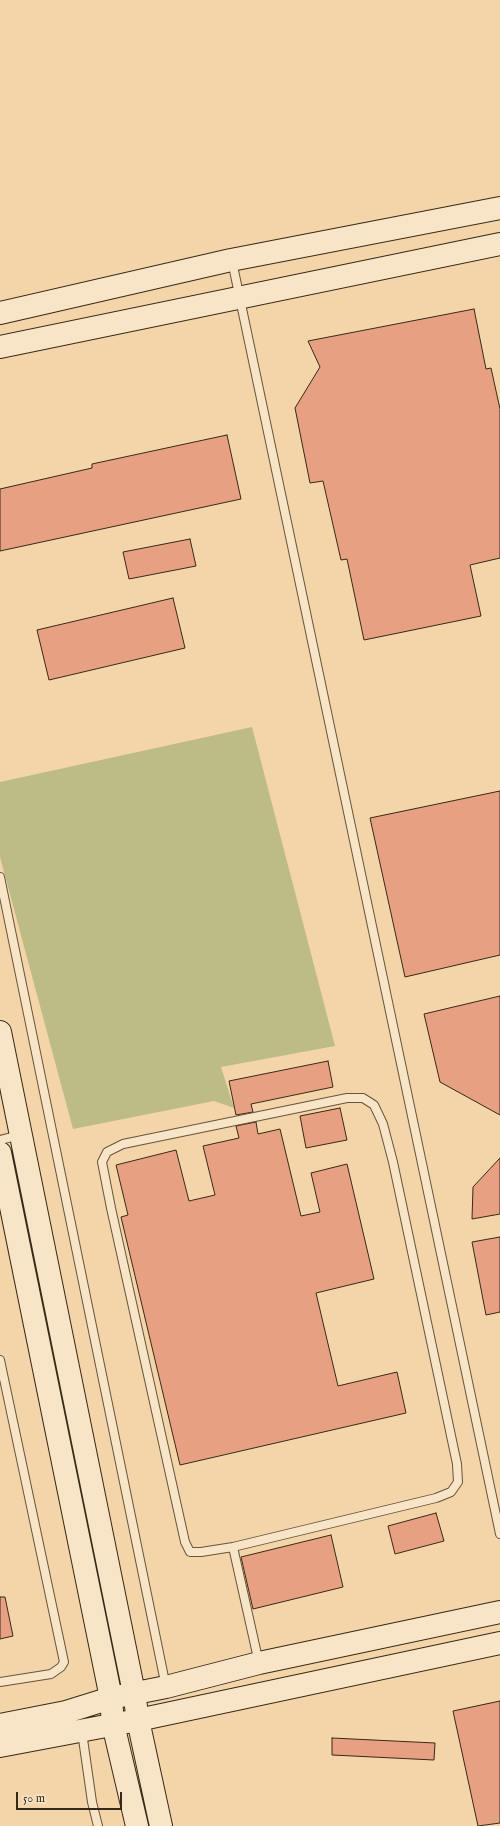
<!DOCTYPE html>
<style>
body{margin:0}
#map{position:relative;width:500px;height:1826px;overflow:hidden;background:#f4d5a9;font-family:"IM FELL English",serif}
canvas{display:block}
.scale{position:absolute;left:16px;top:1792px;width:106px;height:18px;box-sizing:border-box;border:2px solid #372917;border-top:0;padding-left:5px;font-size:12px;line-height:14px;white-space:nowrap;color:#372917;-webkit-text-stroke:3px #f8e4c7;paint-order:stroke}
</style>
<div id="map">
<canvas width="500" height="1826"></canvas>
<div class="scale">50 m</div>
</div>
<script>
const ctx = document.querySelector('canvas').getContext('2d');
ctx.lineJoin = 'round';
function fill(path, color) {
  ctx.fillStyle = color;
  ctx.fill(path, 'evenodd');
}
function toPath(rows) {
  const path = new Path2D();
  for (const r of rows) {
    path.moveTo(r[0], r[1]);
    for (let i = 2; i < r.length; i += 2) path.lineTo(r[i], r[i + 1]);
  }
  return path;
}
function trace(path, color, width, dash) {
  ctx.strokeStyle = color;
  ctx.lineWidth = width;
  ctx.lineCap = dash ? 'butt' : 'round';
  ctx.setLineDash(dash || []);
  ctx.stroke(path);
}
const green = toPath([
 [252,727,335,1046,221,1067,234,1108,214,1101,73,1129,0,857,0,782]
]);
const building = toPath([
 [474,309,486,369,491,368,500,409,500,558,470,565,481,616,364,640,347,559,341,560,323,481,310,483,295,408,320,367,308,341,474,309],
 [227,435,241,499,0,551,0,489,92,468,92,464,227,435],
 [190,539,196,566,129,579,123,552,190,539],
 [173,598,185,648,49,680,37,630,173,598],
 [500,791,500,955,405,977,370,818,500,791],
 [500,996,500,1115,440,1082,424,1014,500,996],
 [328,1061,333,1087,251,1104,253,1112,236,1115,229,1081,328,1061],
 [340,1108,347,1140,306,1148,300,1116,340,1108],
 [256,1122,258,1134,280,1129,301,1216,320,1212,311,1173,347,1164,374,1279,316,1293,338,1386,397,1372,406,1413,180,1465,121,1217,128,1215,116,1165,176,1150,189,1201,215,1195,203,1146,239,1138,236,1126,256,1122],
 [500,1158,500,1214,472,1219,473,1187,500,1158],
 [500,1237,500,1312,486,1315,472,1242,500,1237],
 [436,1513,444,1541,395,1554,388,1526,436,1513],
 [331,1535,343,1587,253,1609,241,1557,331,1535],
 [0,1597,5,1597,13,1636,0,1639,0,1597],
 [500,1701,500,1823,478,1826,453,1711,500,1701],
 [332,1738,435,1743,434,1760,332,1755,332,1738]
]);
const lane = toPath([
 [232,261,500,1534],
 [0,877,166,1687],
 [347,1098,363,1098,374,1105,383,1124,393,1162,457,1464,458,1482,451,1492,436,1498,233,1547,201,1552,190,1552,185,1542,111,1208,102,1162,107,1152,123,1144,347,1098],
 [0,1140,20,1135],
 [0,1360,64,1662,61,1667,51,1674,0,1682],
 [233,1547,259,1663],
 [82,1732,92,1802,98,1826]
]);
const secondary = toPath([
 [0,313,231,260,500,208],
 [0,347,500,244],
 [0,1032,134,1693,138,1720,161,1826],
 [0,1153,111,1698,113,1724,137,1826],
 [0,1725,66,1712,111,1698,166,1687,259,1663,500,1612],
 [0,1746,138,1720,500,1643]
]);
fill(green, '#bebc86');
fill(building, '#e7a182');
trace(building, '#372917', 1);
trace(lane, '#66543c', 10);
trace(secondary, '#372917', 24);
trace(lane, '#f8e4c7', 8);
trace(secondary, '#f8e4c7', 22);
</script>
